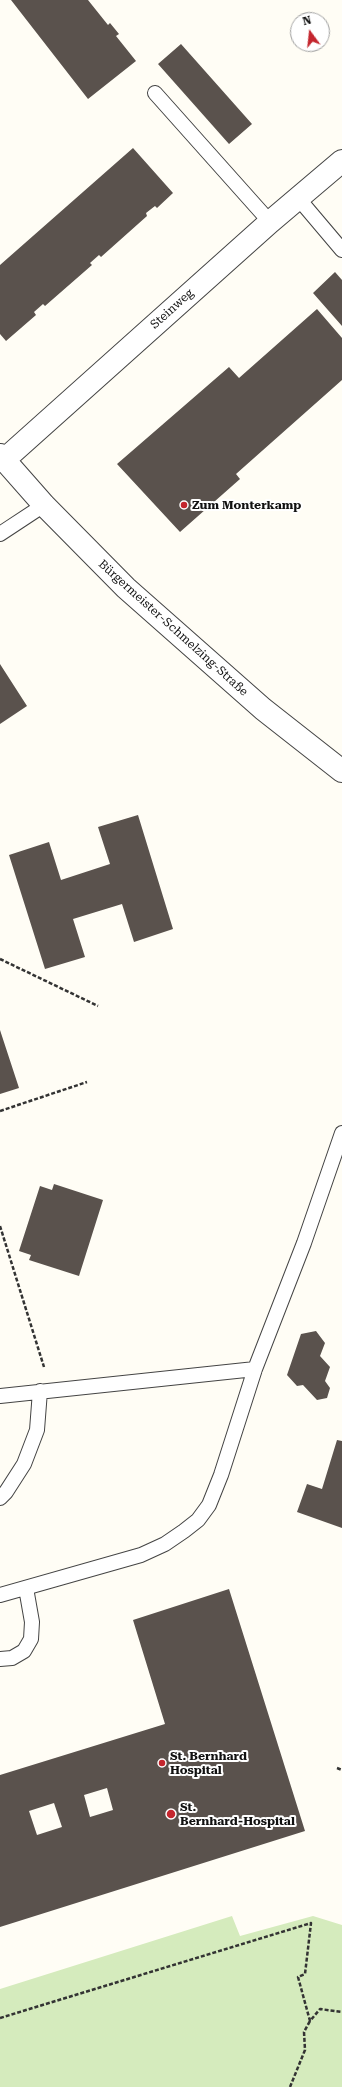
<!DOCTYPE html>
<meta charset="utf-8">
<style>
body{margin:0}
#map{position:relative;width:342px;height:2087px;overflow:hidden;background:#fffdf5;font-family:"Roboto Serif",serif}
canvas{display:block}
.north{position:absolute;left:290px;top:12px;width:40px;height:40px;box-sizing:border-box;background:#fff;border:1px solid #a0a0a0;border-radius:50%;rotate:345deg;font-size:11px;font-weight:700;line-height:16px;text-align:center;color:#111}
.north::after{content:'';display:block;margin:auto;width:14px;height:18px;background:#c4262e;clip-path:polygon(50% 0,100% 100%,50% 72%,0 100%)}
</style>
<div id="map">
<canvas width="342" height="2087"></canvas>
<div class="north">N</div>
</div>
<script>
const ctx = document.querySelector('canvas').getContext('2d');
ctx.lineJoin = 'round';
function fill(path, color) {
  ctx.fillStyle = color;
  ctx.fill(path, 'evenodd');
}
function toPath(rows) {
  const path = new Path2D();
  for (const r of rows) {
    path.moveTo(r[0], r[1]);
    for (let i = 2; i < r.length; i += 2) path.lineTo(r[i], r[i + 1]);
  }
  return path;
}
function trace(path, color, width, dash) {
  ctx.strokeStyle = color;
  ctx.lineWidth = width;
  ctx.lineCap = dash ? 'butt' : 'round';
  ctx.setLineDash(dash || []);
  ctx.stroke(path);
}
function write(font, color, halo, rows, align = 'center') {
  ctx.font = font + ' "Roboto Serif",serif';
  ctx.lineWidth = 4;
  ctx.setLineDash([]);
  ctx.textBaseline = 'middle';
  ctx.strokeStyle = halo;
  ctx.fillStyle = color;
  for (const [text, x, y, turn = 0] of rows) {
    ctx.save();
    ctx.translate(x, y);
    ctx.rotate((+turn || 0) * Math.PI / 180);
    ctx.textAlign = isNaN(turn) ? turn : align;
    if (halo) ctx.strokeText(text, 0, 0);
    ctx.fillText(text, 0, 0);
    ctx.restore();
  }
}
const green = toPath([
 [232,1916,240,1936,313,1916,342,1925,342,2087,0,2087,0,1989]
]);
const building = toPath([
 [11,0,88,0,108,25,110,23,119,34,116,36,136,61,88,99],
 [181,44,252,124,229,144,158,64],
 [133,148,173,193,157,208,155,206,146,213,147,216,101,257,99,255,90,263,92,265,45,306,43,304,34,312,36,315,6,341,0,334,0,265],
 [335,272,342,280,342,326,313,293],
 [317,309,342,338,342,380,236,474,240,479,180,532,117,464,229,367,239,378],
 [0,664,27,706,0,724],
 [138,815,173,929,134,942,122,904,73,919,85,957,45,969,9,855,49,842,61,880,110,864,98,827],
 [0,1030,19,1088,0,1094],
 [54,1184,103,1200,79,1276,29,1260,31,1255,19,1251,40,1186,52,1190],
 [316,1331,325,1343,320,1356,330,1367,325,1381,330,1388,327,1398,317,1400,303,1385,297,1386,287,1375,301,1334],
 [337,1440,342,1441,342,1528,297,1512,307,1484,322,1489],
 [229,1589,305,1831,0,1927,0,1775,165,1724,133,1620],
 [107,1788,113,1810,90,1817,84,1795],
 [54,1803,62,1827,37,1835,29,1811]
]);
const path = toPath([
 [0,959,98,1006],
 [0,1111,87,1082],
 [0,1226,44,1367],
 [337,1768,342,1770],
 [0,2018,311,1923,305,1974,298,1977,310,2021,320,2009,342,2012],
 [290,2087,305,2050,304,2032,310,2021]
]);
const service = toPath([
 [155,93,270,222],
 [298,198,342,250],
 [0,534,44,505],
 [0,1396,255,1369],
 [0,1498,6,1492,24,1464,37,1430,40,1391],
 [0,1595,141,1555,165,1544,184,1531,198,1520,209,1505,221,1475,255,1369,304,1243,342,1133],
 [0,1659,12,1658,24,1651,31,1639,32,1622,26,1588]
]);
const minor = toPath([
 [0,455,44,505,126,588,263,709,342,771],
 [4,460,270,222,342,161]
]);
const markers = [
 [184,505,4,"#c4262e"],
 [162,1763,4,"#c4262e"],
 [171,1814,5,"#c4262e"]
];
const streetNames = [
 ["Steinweg",172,309,-42],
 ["Bürgermeister-Schmelzing-Straße",173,628,42]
];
const poiNames = [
 ["Zum Monterkamp",192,505],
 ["St. Bernhard",170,1756],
 ["Hospital",170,1770],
 ["St.",180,1807],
 ["Bernhard-Hospital",180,1821]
];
fill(green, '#d5ebbd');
fill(building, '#5a524d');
trace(service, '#444', 16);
trace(minor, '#444', 24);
trace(path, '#333', 2.5, [4, 2]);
trace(service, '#fff', 14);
trace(minor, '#fff', 22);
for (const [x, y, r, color] of markers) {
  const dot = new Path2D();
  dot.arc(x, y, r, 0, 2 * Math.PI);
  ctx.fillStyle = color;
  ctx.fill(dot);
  trace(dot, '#fff', 1.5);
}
write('12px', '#111', '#fff', streetNames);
write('bold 12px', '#111', '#fff', poiNames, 'left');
</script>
